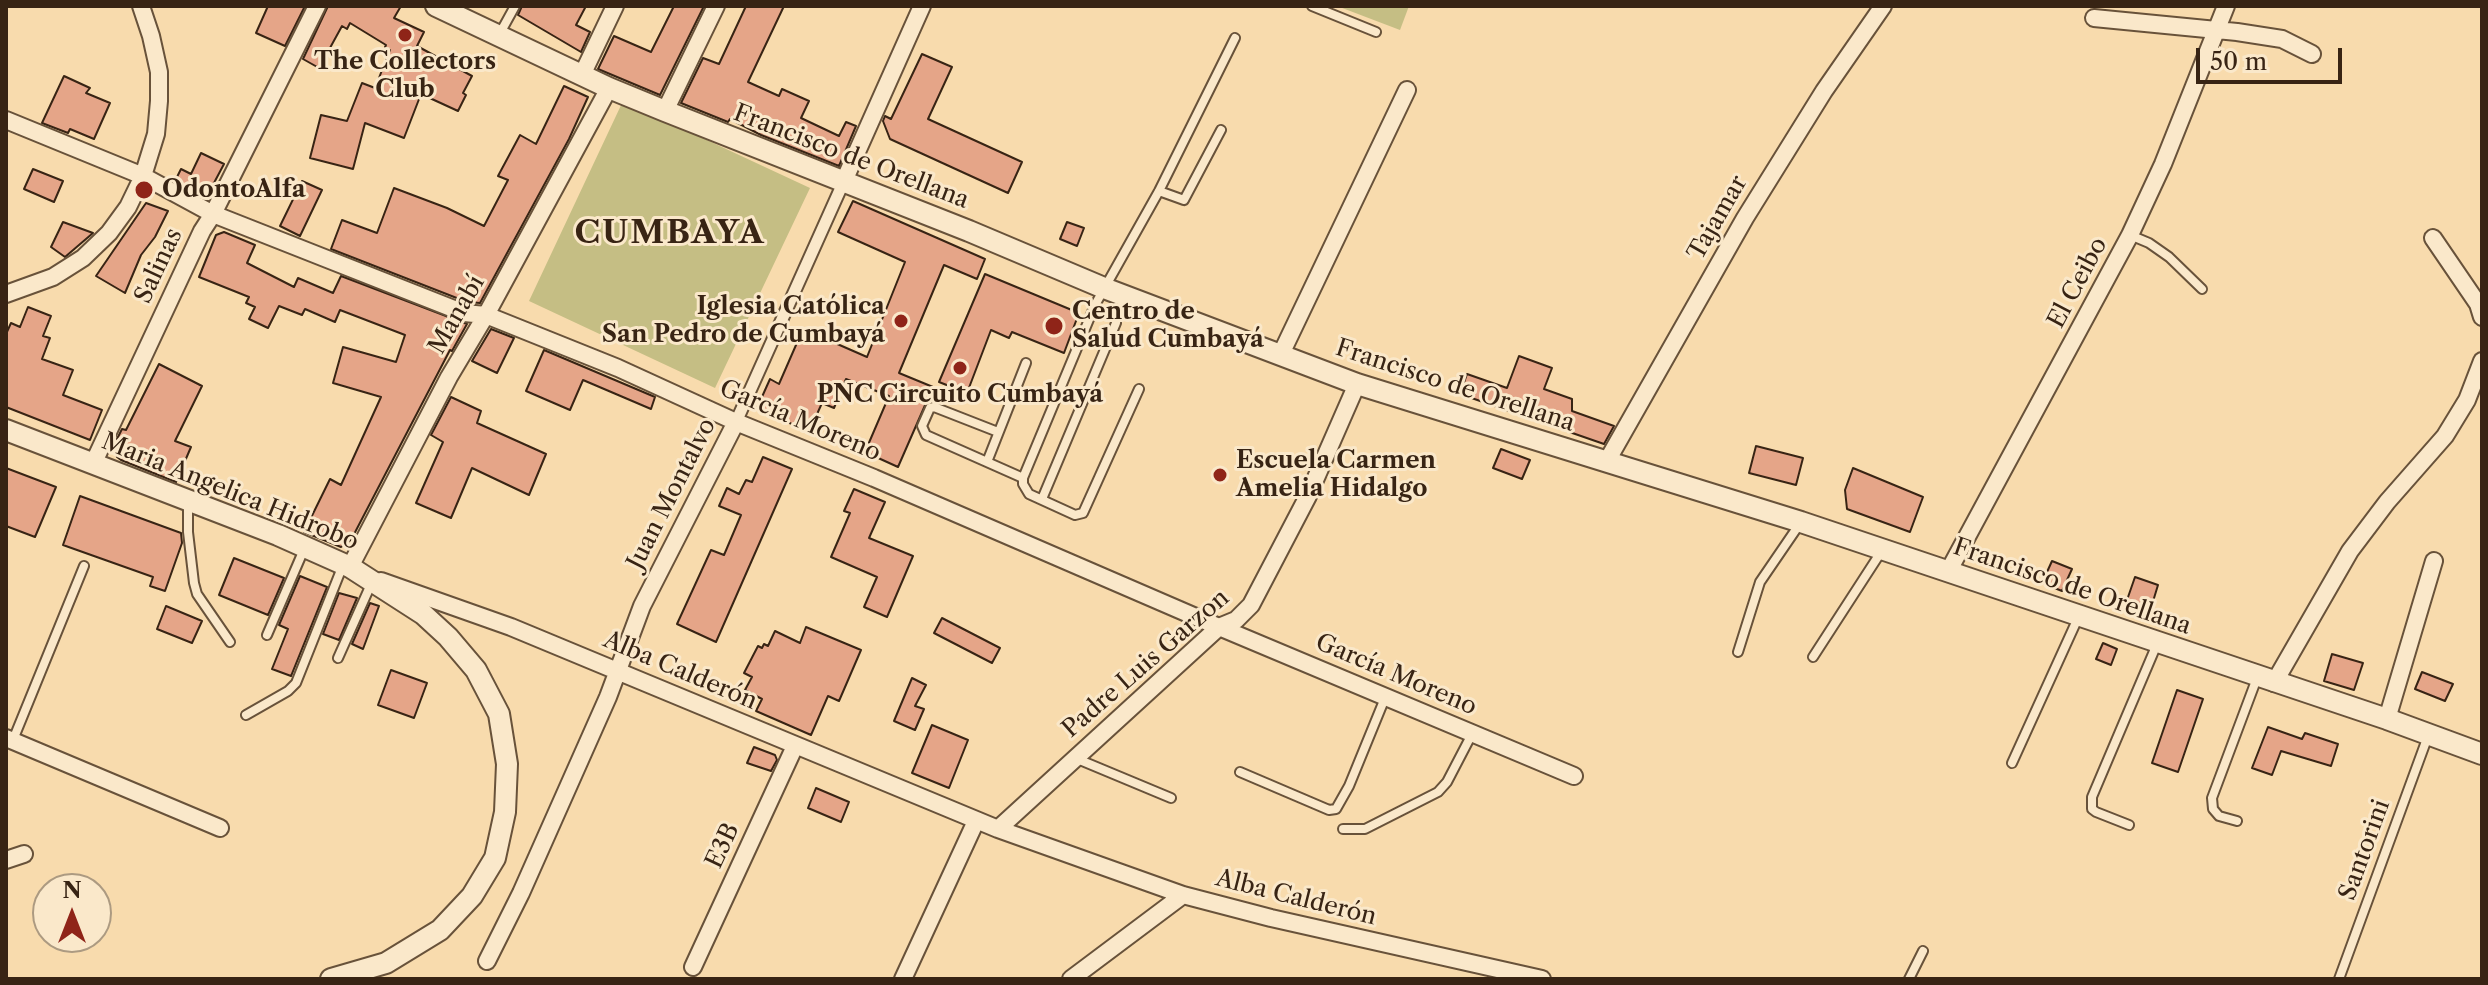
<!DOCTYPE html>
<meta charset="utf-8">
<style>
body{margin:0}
#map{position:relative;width:2488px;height:985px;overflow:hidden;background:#f8dbad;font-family:"Libre Caslon Text",serif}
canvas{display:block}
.frame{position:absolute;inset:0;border:8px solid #382414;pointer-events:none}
.north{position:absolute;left:32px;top:873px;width:80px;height:80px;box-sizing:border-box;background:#fae8ca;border:2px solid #ac9a81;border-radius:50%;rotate:0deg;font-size:22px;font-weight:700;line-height:32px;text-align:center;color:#382414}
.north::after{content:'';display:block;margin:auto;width:28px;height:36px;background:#8f2418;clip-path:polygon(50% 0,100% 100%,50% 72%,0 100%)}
.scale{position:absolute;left:2196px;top:48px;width:146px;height:36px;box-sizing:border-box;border:4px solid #382414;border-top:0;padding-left:10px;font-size:24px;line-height:28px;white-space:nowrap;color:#382414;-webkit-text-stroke:6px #fae8ca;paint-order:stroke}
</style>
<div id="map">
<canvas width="2488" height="985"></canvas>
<div class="frame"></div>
<div class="north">N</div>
<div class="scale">50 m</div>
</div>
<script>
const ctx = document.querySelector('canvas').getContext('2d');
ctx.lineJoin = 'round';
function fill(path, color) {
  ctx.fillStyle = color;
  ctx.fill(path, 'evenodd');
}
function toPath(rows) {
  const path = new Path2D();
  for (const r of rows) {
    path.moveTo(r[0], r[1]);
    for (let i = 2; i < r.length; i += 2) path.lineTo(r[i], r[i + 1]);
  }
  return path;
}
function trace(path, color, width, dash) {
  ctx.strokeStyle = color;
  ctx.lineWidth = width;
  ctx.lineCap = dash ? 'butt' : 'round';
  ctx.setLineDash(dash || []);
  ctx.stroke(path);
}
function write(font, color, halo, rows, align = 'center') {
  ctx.font = font + ' "Libre Caslon Text",serif';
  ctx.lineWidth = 6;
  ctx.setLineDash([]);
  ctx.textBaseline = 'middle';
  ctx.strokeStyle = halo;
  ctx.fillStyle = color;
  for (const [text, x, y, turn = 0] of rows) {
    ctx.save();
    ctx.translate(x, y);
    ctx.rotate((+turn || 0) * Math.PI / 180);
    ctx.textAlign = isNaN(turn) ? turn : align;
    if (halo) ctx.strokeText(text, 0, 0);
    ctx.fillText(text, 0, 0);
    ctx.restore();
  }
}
const green = toPath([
 [1337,6,1409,6,1400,30],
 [623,101,810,188,715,388,529,301]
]);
const building = toPath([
 [268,6,305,6,285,46,256,33,268,6],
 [328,6,401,6,394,18,424,32,417,46,472,76,463,93,466,95,458,111,421,94,404,138,365,123,353,169,310,158,321,115,347,121,362,83,375,88,390,50,385,47,386,45,350,23,347,29,342,26,319,68,303,59,328,6],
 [522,6,586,6,576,25,590,32,581,52,518,15,522,6],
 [674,6,704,6,660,95,598,69,614,36,651,52,674,6],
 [746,6,784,6,748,82,779,96,782,89,809,101,801,118,839,136,846,122,856,126,839,166,761,135,730,119,728,122,681,103,703,58,719,64,746,6],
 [922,54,952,67,928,119,1022,162,1008,193,890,139,883,121,885,116,891,119,922,54],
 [64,76,90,88,86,93,110,103,94,139,70,129,68,133,42,123,64,76],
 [564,86,588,97,569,139,480,303,467,302,331,249,342,220,377,233,394,188,447,208,484,226,508,180,498,176,520,135,536,144,564,86],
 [201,153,224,164,206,198,175,181,181,169,191,174,201,153],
 [33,169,63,181,54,202,24,189,33,169],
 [302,181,322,190,300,236,280,226,302,181],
 [853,201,985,259,977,279,944,265,899,373,933,387,898,467,865,452,889,396,846,379,834,408,822,403,809,432,757,408,770,379,779,384,803,329,867,357,905,262,838,232,853,201],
 [146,203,168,211,155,237,141,255,125,293,96,276,146,203],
 [63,222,93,233,65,257,51,247,63,222],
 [1067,222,1084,228,1077,246,1060,239,1067,222],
 [224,232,255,245,247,263,294,287,298,278,333,293,341,276,467,324,452,351,450,350,351,540,341,547,304,532,330,479,341,485,381,397,333,383,343,347,396,362,405,335,340,310,335,322,305,309,302,315,279,306,268,328,249,319,255,307,246,303,249,297,199,277,216,235,224,232],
 [985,274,1079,313,1064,353,1012,332,1009,338,991,330,967,393,939,382,985,274],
 [28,307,51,316,43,336,50,338,42,359,73,370,63,395,102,410,90,440,6,407,6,334,11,323,20,327,28,307],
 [491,329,514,338,497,373,472,361,491,329],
 [544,350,655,397,651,409,583,380,570,410,526,391,544,350],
 [1519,356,1552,368,1544,389,1572,399,1572,411,1614,426,1604,444,1460,394,1467,374,1507,388,1519,356],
 [159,364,202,386,175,441,191,447,176,482,121,460,117,457,115,443,122,429,126,430,159,364],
 [451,397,481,411,477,423,546,454,529,495,472,468,451,518,416,503,443,442,431,435,451,397],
 [1756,446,1803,458,1796,485,1749,473,1756,446],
 [1501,449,1530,460,1522,479,1493,468,1501,449],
 [763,457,792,469,716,642,677,624,711,550,724,555,741,515,719,506,727,488,739,494,746,480,752,482,763,457],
 [6,468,56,487,35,537,6,526,6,468],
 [1853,468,1923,497,1910,532,1847,509,1845,490,1853,468],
 [854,489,885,502,869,538,913,556,887,617,864,607,877,577,831,557,850,513,844,511,854,489],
 [80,496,181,533,182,543,165,591,150,586,153,577,63,545,80,496],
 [234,558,284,578,268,615,219,595,234,558],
 [2052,561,2072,569,2062,591,2042,583,2052,561],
 [300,576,327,587,291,676,272,669,288,629,279,625,300,576],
 [2135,577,2158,585,2151,608,2127,600,2135,577],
 [339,593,357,598,339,640,323,634,339,593],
 [370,603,379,606,363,649,352,644,370,603],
 [166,606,202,621,192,643,157,629,166,606],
 [942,618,1000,648,992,663,934,633,942,618],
 [806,627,861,650,839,701,828,696,811,735,756,711,762,699,745,690,752,677,744,673,758,646,762,648,764,644,768,646,775,631,800,643,806,627],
 [2103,643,2117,649,2111,665,2096,659,2103,643],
 [2332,654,2363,663,2354,690,2324,681,2332,654],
 [391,670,427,683,414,718,378,705,391,670],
 [2422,672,2453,684,2445,701,2415,689,2422,672],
 [912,678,926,685,915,706,924,709,915,730,894,721,912,678],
 [2177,690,2203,699,2178,772,2152,763,2177,690],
 [932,725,968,740,949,788,912,773,932,725],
 [2268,727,2302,739,2305,733,2338,744,2331,766,2281,751,2272,775,2252,768,2268,727],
 [754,747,775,755,777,760,771,771,747,763,754,747],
 [816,788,849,802,841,822,808,808,816,788]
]);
const service = toPath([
 [1312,6,1376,32],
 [499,35,515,6],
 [1159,191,1184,200,1221,130],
 [2130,235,2149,243,2169,257,2202,289],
 [1139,389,1083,513,1075,515,1029,494,1023,484,1023,478,1095,305,1159,191,1235,38],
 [998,432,934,407,930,408,922,426,926,435,1023,478],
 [987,462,1026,363],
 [1042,499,1116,323],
 [188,502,188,532,194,583,197,594,230,642],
 [267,635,305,547],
 [1738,652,1760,582,1801,522],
 [1813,657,1881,552],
 [338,658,372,582],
 [246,715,288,691,296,683,343,565],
 [13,740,84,566],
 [1075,758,1171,798],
 [2012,763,2078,618],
 [1240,772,1329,810,1336,809,1349,786,1385,698],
 [2237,821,2219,816,2213,809,2212,798,2257,678],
 [2129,825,2096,812,2092,809,2092,797,2157,644],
 [1343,829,1365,829,1438,792,1447,782,1472,734],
 [1909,979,1923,951],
 [2339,979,2428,736]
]);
const pedestrian = toPath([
 [736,422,844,181]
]);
const minor = toPath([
 [2094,18,2237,32,2282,39,2312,54],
 [582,75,615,6],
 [665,111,716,6],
 [6,120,143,176,213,214,464,313,486,315,618,368,736,422,874,478,1219,627,1574,776],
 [844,181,922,6],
 [2433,238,2478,304,2482,317],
 [6,294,53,277,83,258,109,233,128,207,143,176,156,134,159,101,159,72,151,36,141,6],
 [1281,354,1407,90],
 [1607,461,1745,218,1824,91,1883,6],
 [93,464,202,231,213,214,317,6],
 [350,567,449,377,486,315,609,88],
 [1948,572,2130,235,2163,164,2226,6],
 [381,581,511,627,998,829,1183,895,1271,918,1542,979],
 [2274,683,2350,551,2387,502,2445,436,2467,400,2482,361],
 [2387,719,2434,561],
 [6,738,220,828],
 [998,829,1219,627,1236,620,1251,605,1308,496,1357,384],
 [6,860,24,854],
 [487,961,521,893,608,697,642,606,736,422],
 [693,967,795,746],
 [903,979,976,821],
 [1071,979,1183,895]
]);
const tertiary = toPath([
 [436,6,609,88,665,111,969,231,1104,288,1357,384,1801,522,2387,719,2482,754],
 [6,430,278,535,350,567,423,614,448,637,476,670,499,714,507,764,505,812,495,858,472,896,440,930,386,963,331,979]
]);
const markers = [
 [405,35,8,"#8f2418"],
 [144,190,10,"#8f2418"],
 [901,321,8,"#8f2418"],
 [1054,326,10,"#8f2418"],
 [960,368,8,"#8f2418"],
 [1220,475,8,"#8f2418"]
];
const poiNames = [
 ["The Collectors",405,62,"center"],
 ["Club",405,90,"center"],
 ["OdontoAlfa",162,190],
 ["Iglesia Católica",885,307,"right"],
 ["San Pedro de Cumbayá",885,335,"right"],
 ["Centro de",1072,312],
 ["Salud Cumbayá",1072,340],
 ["PNC Circuito Cumbayá",960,395,"center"],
 ["Escuela Carmen",1236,461],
 ["Amelia Hidalgo",1236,489]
];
const streetNames = [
 ["Francisco de Orellana",851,157,21],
 ["Tajamar",1718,218,-60],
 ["Salinas",159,266,-65],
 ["El Ceibo",2078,283,-62],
 ["Manabí",457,315,-60],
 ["Francisco de Orellana",1455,386,18],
 ["García Moreno",800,421,23],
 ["Maria Angelica Hidrobo",230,492,22],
 ["Juan Montalvo",672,494,-63],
 ["Francisco de Orellana",2072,587,19],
 ["Padre Luis Garzon",1146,664,-41],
 ["Alba Calderón",680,671,23],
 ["García Moreno",1396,675,23],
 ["E3B",723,846,-65],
 ["Santorini",2365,850,-70],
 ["Alba Calderón",1296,898,14]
];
const districtNames = [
 ["CUMBAYA",670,234]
];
fill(green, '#c5be84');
fill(building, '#e5a588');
trace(building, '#382414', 2);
trace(service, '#68523a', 12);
trace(pedestrian, '#68523a', 15);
trace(minor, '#68523a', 20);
trace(tertiary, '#68523a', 24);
trace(service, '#fae8ca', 8);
trace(pedestrian, '#fae8ca', 11);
trace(minor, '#fae8ca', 16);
trace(tertiary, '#fae8ca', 20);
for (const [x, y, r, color] of markers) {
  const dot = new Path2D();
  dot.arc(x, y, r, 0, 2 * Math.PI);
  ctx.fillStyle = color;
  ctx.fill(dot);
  trace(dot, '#fae8ca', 3);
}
write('bold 24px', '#382414', '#fae8ca', poiNames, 'left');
write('24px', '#382414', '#fae8ca', streetNames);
ctx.letterSpacing = '2px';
write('bold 32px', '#382414', '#fae8ca', districtNames);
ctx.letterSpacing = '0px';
</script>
